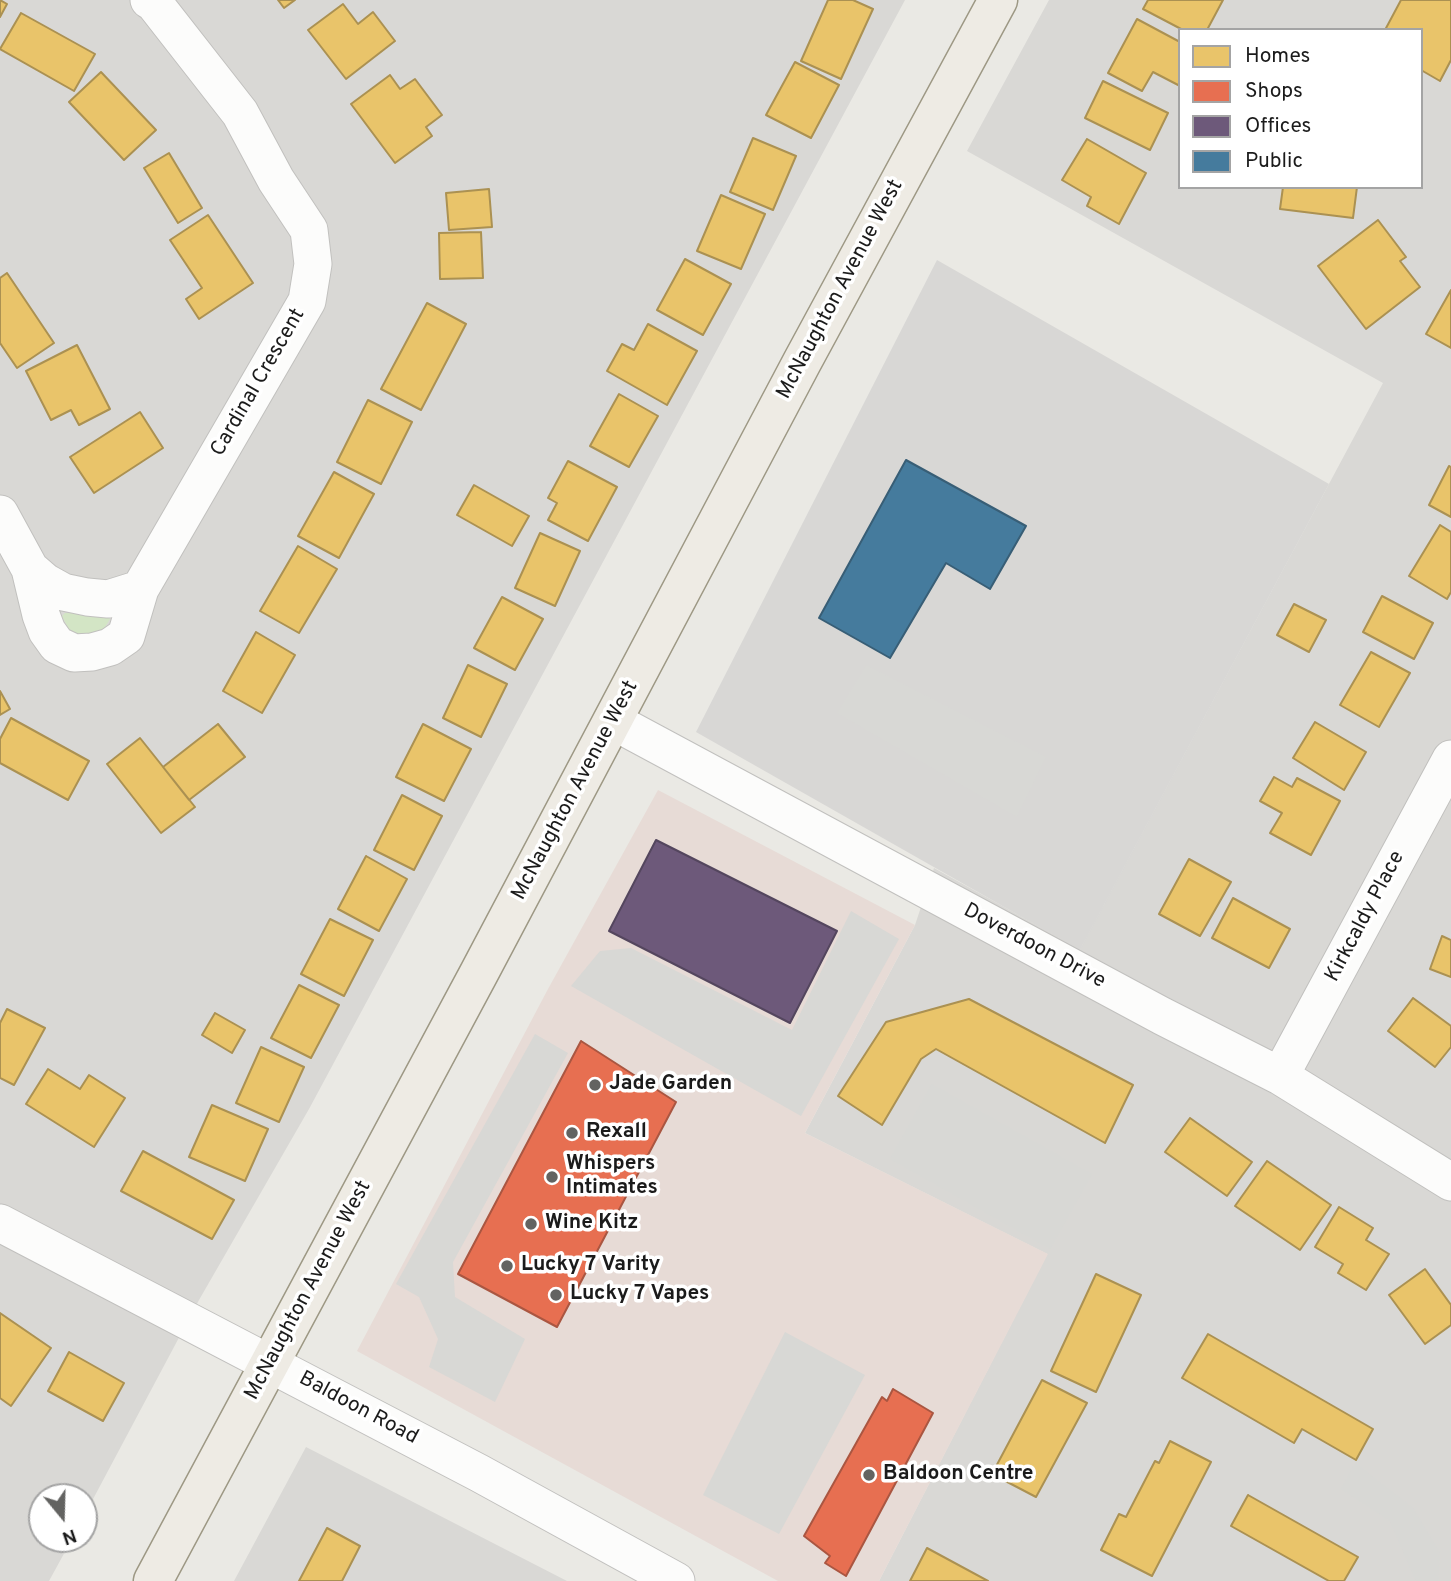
<!DOCTYPE html>
<style>
body{margin:0}
#map{position:relative;width:1451px;height:1581px;overflow:hidden;background:#eae9e4;font-family:Overpass,sans-serif}
canvas{display:block}
.legend{position:absolute;left:1178px;top:28px;width:245px;height:161px;box-sizing:border-box;background:#fff;border:2px solid #a4a4a4;margin:0;padding:9px 12px;list-style:none;font-size:21px;color:#1b1b1b}
.legend li{display:flex;align-items:center;gap:14px;height:35px}
.legend b{width:35px;border:2px solid #a4a4a4}
.north{position:absolute;left:28px;top:1483px;width:70px;height:70px;box-sizing:border-box;background:#fff;border:2px solid #a4a4a4;border-radius:50%;rotate:161deg;font-size:19px;font-weight:700;line-height:28px;text-align:center;color:#1b1b1b}
.north::after{content:'';display:block;margin:auto;width:24px;height:32px;background:#636361;clip-path:polygon(50% 0,100% 100%,50% 72%,0 100%)}
</style>
<div id="map">
<canvas width="1451" height="1581"></canvas>
<ul class="legend">
<li><b style="height:19px;background:#e9c46a"></b>Homes</li>
<li><b style="height:19px;background:#e76f51"></b>Shops</li>
<li><b style="height:19px;background:#6d597a"></b>Offices</li>
<li><b style="height:19px;background:#457b9d"></b>Public</li>
</ul>
<div class="north">N</div>
</div>
<script>
const ctx = document.querySelector('canvas').getContext('2d');
ctx.lineJoin = 'round';
function fill(path, color) {
  ctx.fillStyle = color;
  ctx.fill(path, 'evenodd');
}
function toPath(rows) {
  const path = new Path2D();
  for (const r of rows) {
    path.moveTo(r[0], r[1]);
    for (let i = 2; i < r.length; i += 2) path.lineTo(r[i], r[i + 1]);
  }
  return path;
}
function trace(path, color, width, dash) {
  ctx.strokeStyle = color;
  ctx.lineWidth = width;
  ctx.lineCap = dash ? 'butt' : 'round';
  ctx.setLineDash(dash || []);
  ctx.stroke(path);
}
function write(font, color, halo, rows, align = 'center') {
  ctx.font = font + ' Overpass,sans-serif';
  ctx.lineWidth = 7;
  ctx.setLineDash([]);
  ctx.textBaseline = 'middle';
  ctx.strokeStyle = halo;
  ctx.fillStyle = color;
  for (const [text, x, y, turn = 0] of rows) {
    ctx.save();
    ctx.translate(x, y);
    ctx.rotate((+turn || 0) * Math.PI / 180);
    ctx.textAlign = isNaN(turn) ? turn : align;
    if (halo) ctx.strokeText(text, 0, 0);
    ctx.fillText(text, 0, 0);
    ctx.restore();
  }
}
const residential = toPath([
 [0,0,905,0,309,1109,199,1300,84,1516,84,1497,42,1497,42,1539,72,1539,49,1581,0,1581],
 [1049,0,1451,0,1451,1581,879,1581,1047,1254,805,1133,915,925,934,868,1080,949,1383,383,967,151],
 [1180,30,1421,30,1421,187,1180,187],
 [306,1447,567,1581,234,1581]
]);
const commercial = toPath([
 [658,790,915,925,805,1133,1048,1254,879,1581,778,1581,357,1351,548,989]
]);
const religious = toPath([
 [937,260,1329,484,1080,950,696,732]
]);
const grass = toPath([
 [65,613,108,614,110,619,104,629,97,634,78,635,69,630,62,616]
]);
const parking = toPath([
 [866,665,1046,757,1017,817,837,713],
 [851,911,899,939,801,1116,571,986,600,951,631,948,792,1030],
 [535,1034,568,1053,453,1262,455,1297,525,1339,495,1402,429,1367,438,1339,419,1297,396,1284],
 [932,1084,1092,1174,1050,1249,890,1159],
 [785,1332,865,1375,779,1534,703,1495],
 [1355,1463,1413,1508,1440,1553,1438,1581,1416,1581,1390,1521,1341,1489]
]);
const homes = toPath([
 [0,0,7,4,0,17,0,0],
 [278,0,295,0,284,8,278,0],
 [828,0,853,0,873,9,841,79,801,61,828,0],
 [1148,0,1223,0,1207,30,1183,30,1143,9,1148,0],
 [1401,0,1451,0,1451,60,1440,81,1421,70,1421,30,1385,30,1401,0],
 [343,4,358,24,373,12,395,41,346,79,308,30,343,4],
 [21,13,95,54,74,91,0,49,21,13],
 [1137,19,1180,42,1180,86,1153,72,1142,91,1108,73,1137,19],
 [795,62,839,85,811,138,766,115,795,62],
 [101,72,156,130,124,160,69,102,101,72],
 [390,75,400,89,415,79,442,115,426,127,432,136,395,163,351,104,390,75],
 [1103,81,1168,113,1150,150,1085,118,1103,81],
 [753,138,796,156,773,210,730,192,753,138],
 [1087,139,1146,173,1119,224,1087,206,1091,197,1062,180,1087,139],
 [169,153,202,208,178,223,144,168,169,153],
 [1283,187,1357,187,1353,218,1280,209,1283,187],
 [489,189,492,227,449,230,446,193,489,189],
 [721,195,765,214,741,269,697,251,721,195],
 [208,215,253,283,199,319,186,299,202,288,170,240,208,215],
 [1378,220,1406,257,1400,261,1420,287,1366,329,1318,266,1378,220],
 [481,232,483,278,440,279,439,233,481,232],
 [685,259,731,284,703,335,657,310,685,259],
 [7,273,54,343,17,368,0,343,0,278,7,273],
 [1451,290,1451,348,1426,334,1451,290],
 [427,303,466,324,421,410,381,389,427,303],
 [648,324,697,351,667,405,607,371,622,344,634,350,648,324],
 [77,345,110,409,79,425,71,410,51,420,26,371,77,345],
 [619,394,658,416,629,467,590,446,619,394],
 [368,400,412,422,381,484,337,462,368,400],
 [140,412,163,448,94,493,70,457,140,412],
 [568,461,617,487,588,541,548,520,557,503,548,498,568,461],
 [1449,466,1451,467,1451,517,1429,505,1449,466],
 [334,472,374,494,339,558,298,536,334,472],
 [474,485,529,516,512,546,457,515,474,485],
 [1440,525,1451,532,1451,592,1447,599,1409,576,1440,525],
 [540,533,580,551,555,606,515,588,540,533],
 [298,546,337,569,299,633,260,611,298,546],
 [1382,596,1433,623,1414,659,1363,632,1382,596],
 [502,597,543,619,515,670,474,648,502,597],
 [1294,604,1326,620,1309,652,1277,635,1294,604],
 [256,632,295,655,262,713,223,691,256,632],
 [1371,652,1410,673,1379,727,1340,705,1371,652],
 [468,665,507,684,481,737,443,718,468,665],
 [0,691,10,709,0,715,0,691],
 [11,718,89,761,68,800,0,763,0,739,11,718],
 [1315,722,1366,752,1344,790,1293,758,1315,722],
 [218,724,245,757,189,800,163,767,218,724],
 [423,724,471,749,444,801,396,777,423,724],
 [140,738,195,807,161,833,107,764,140,738],
 [1274,777,1292,787,1297,778,1340,801,1311,855,1270,833,1282,813,1260,801,1274,777],
 [402,795,442,816,414,870,374,850,402,795],
 [366,856,407,879,379,931,338,909,366,856],
 [1189,859,1231,882,1200,936,1159,914,1189,859],
 [1233,898,1290,929,1269,968,1212,938,1233,898],
 [330,919,373,940,344,996,301,974,330,919],
 [1442,936,1451,940,1451,977,1430,969,1442,936],
 [299,985,339,1005,311,1058,271,1038,299,985],
 [1413,998,1451,1026,1451,1047,1435,1067,1388,1031,1413,998],
 [969,999,1133,1085,1105,1143,936,1049,921,1059,882,1125,838,1096,886,1022,969,999],
 [7,1009,45,1028,14,1085,0,1078,0,1023,7,1009],
 [215,1013,245,1030,232,1053,202,1035,215,1013],
 [261,1047,304,1067,279,1122,236,1103,261,1047],
 [48,1069,80,1089,89,1075,125,1098,94,1147,26,1104,48,1069],
 [212,1105,268,1129,245,1181,189,1157,212,1105],
 [1190,1118,1252,1162,1227,1196,1165,1152,1190,1118],
 [143,1151,234,1200,212,1239,121,1191,143,1151],
 [1267,1161,1331,1205,1300,1250,1235,1206,1267,1161],
 [1339,1207,1373,1228,1366,1240,1389,1254,1366,1290,1338,1273,1343,1264,1315,1247,1339,1207],
 [1425,1269,1451,1305,1451,1325,1425,1344,1389,1295,1425,1269],
 [1096,1274,1141,1295,1096,1392,1051,1371,1096,1274],
 [0,1313,51,1348,11,1406,0,1398,0,1313],
 [1208,1334,1373,1429,1356,1460,1302,1429,1294,1443,1182,1378,1208,1334],
 [69,1352,124,1383,103,1421,48,1391,69,1352],
 [1042,1380,1087,1403,1036,1497,992,1474,1042,1380],
 [1170,1441,1211,1462,1152,1576,1101,1550,1119,1514,1126,1517,1155,1461,1159,1463,1170,1441],
 [1248,1495,1358,1557,1344,1581,1329,1581,1231,1526,1248,1495],
 [327,1528,360,1546,342,1581,299,1581,327,1528],
 [927,1548,988,1581,910,1581,927,1548]
]);
const shops = toPath([
 [581,1041,676,1102,557,1327,458,1274,581,1041],
 [893,1389,933,1413,846,1576,825,1563,830,1556,804,1536,882,1397,887,1401,893,1389]
]);
const offices = toPath([
 [656,840,837,931,790,1023,609,931,656,840]
]);
const public = toPath([
 [906,460,1026,526,990,589,946,563,890,658,819,618,906,460]
]);
const minor = toPath([
 [0,514,30,569,41,615,47,631,57,645,74,653,92,652,110,647,126,636,140,589,307,301,313,264,309,230,276,180,240,113,154,3,149,0],
 [30,569,45,582,63,592,87,597,108,599,140,589],
 [613,721,1162,1016,1280,1076,1451,1182],
 [1280,1076,1451,759],
 [0,1223,479,1473,676,1581]
]);
const major = toPath([
 [153,1581,479,973,802,362,998,0]
]);
const markers = [
 [595,1085,7,"#636361"],
 [572,1133,7,"#636361"],
 [552,1177,7,"#636361"],
 [531,1224,7,"#636361"],
 [507,1266,7,"#636361"],
 [556,1295,7,"#636361"],
 [869,1475,7,"#636361"]
];
const streetNames = [
 ["McNaughton Avenue West",841,290,-62],
 ["Cardinal Crescent",259,383,-60],
 ["McNaughton Avenue West",576,791,-62],
 ["Kirkcaldy Place",1366,917,-62],
 ["Doverdoon Drive",1034,947,28],
 ["McNaughton Avenue West",309,1291,-62],
 ["Baldoon Road",358,1409,28]
];
const poiNames = [
 ["Jade Garden",609,1085],
 ["Rexall",586,1133],
 ["Whispers",566,1165],
 ["Intimates",566,1189],
 ["Wine Kitz",545,1224],
 ["Lucky 7 Varity",521,1266],
 ["Lucky 7 Vapes",570,1295],
 ["Baldoon Centre",883,1475]
];
fill(residential, '#d9d8d5');
fill(commercial, '#e7dbd6');
fill(religious, '#d8d7d5');
fill(grass, '#d3e5c5');
fill(parking, '#d8d8d5');
fill(homes, '#e9c46a');
trace(homes, '#ab9152', 2);
fill(shops, '#e76f51');
trace(shops, '#aa5641', 2);
fill(offices, '#6d597a');
trace(offices, '#54465e', 2);
fill(public, '#457b9d');
trace(public, '#385e76', 2);
trace(minor, '#c1c0be', 39);
trace(major, '#9d9884', 41);
trace(minor, '#fcfcfb', 37);
trace(major, '#eeebe4', 38);
for (const [x, y, r, color] of markers) {
  const dot = new Path2D();
  dot.arc(x, y, r, 0, 2 * Math.PI);
  ctx.fillStyle = color;
  ctx.fill(dot);
  trace(dot, '#fff', 2.5);
}
write('21px', '#1b1b1b', '#fff', streetNames);
write('bold 21px', '#1b1b1b', '#fff', poiNames, 'left');
</script>
